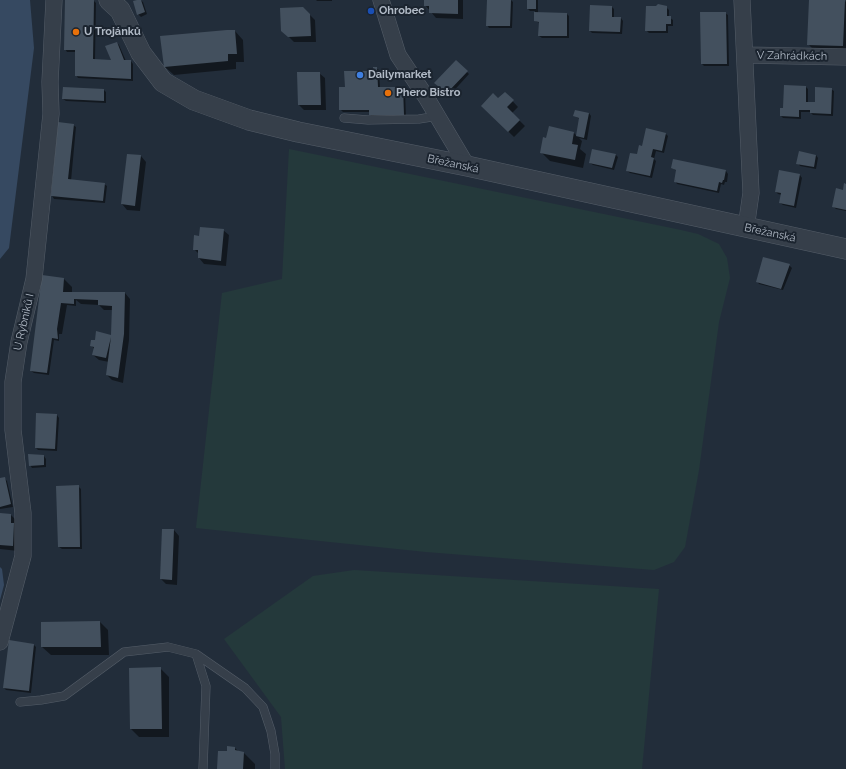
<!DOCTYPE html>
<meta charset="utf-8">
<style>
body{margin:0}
canvas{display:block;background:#222d3a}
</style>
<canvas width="846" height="769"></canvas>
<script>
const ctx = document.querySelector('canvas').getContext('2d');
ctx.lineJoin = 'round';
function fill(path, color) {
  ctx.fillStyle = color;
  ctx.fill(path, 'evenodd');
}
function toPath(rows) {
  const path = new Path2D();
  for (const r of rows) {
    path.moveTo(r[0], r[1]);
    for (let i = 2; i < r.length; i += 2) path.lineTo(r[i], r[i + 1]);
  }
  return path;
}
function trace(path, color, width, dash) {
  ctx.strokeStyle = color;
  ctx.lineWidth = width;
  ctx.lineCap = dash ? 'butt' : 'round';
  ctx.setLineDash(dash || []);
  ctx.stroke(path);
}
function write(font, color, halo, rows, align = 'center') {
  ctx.font = font + ' Raleway,sans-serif';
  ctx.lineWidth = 4;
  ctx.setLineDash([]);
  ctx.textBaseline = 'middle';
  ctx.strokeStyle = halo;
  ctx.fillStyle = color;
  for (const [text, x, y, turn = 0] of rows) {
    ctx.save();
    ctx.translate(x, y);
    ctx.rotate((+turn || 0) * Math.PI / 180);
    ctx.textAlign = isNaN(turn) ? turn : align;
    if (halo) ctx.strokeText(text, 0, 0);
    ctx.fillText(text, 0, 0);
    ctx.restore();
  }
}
const green = toPath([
 [289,149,681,230,698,234,719,244,727,258,730,278,719,322,699,470,685,547,674,562,654,570,426,552,196,528,222,293,282,279],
 [354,570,659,589,642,769,285,769,281,717,224,639,313,576]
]);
const water = toPath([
 [0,0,30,0,34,48,9,248,0,259],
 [0,567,2,569,4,585,0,600]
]);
const shadow = toPath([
 [140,0,143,2,147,14,141,17,138,14],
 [316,0,332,0,332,1,317,1],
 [425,0,463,0,463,19,436,18,425,5],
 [488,0,511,0,513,2,512,28,489,28,487,25],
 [528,0,538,0,538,13,567,14,569,16,569,38,542,38,539,36,540,23,535,21,535,11,530,11,528,9],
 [810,0,844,0,846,2,846,51,814,50,809,45],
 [94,1,96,3,95,60,113,61,117,43,119,45,126,61,131,61,133,64,133,81,78,78,76,75,76,52,67,52,65,49],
 [612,7,614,9,614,18,621,18,623,21,622,34,592,33,590,31],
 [666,7,669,10,669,17,673,20,673,26,668,26,668,33,649,33,646,30],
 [303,8,315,20,316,42,294,42,282,30],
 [725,13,728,15,729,66,704,66,702,64],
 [235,31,243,40,244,62,236,62,236,69,174,75,165,67],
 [456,61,469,74,450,95,436,83],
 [376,68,379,70,380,88,403,88,405,91,406,117,372,117,370,115,370,112,343,112,340,109,346,88,374,72],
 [319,73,325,78,326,110,304,110,299,105],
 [806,87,808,89,808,103,816,103,831,89,834,91,833,116,813,115,810,112,801,112,801,119,783,118,781,116,784,109],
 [104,90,106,92,106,103,66,101,63,99],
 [505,93,518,107,512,113,525,126,514,137,482,106,498,100],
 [589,113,591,116,587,140,579,138,582,141,580,149,586,154,583,168,550,161,541,152,574,133,577,136,580,119,574,116],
 [59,123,73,125,76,127,71,181,104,184,107,186,105,203,54,199,52,196],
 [666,134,668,136,664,153,656,151,654,159,656,161,652,178,630,173,627,171,643,147],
 [615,154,618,157,614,170,593,165,590,163],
 [816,155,818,158,816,169,800,166,798,163],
 [141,156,146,162,140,211,127,210,122,204],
 [674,160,726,171,728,174,727,182,725,182,724,185,721,184,719,193,677,184,675,181,677,171,672,168],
 [800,175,802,178,796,208,783,205,780,203,782,195,778,194,776,192],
 [846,185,846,211,836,209,833,206],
 [223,230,229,235,226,266,204,264,199,258,199,254,194,249,200,237],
 [789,265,792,268,783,290,759,284,757,281],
 [64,279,72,287,72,293,125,293,130,299,129,340,123,383,112,380,107,375,109,362,99,360,93,355,94,349,92,346,112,336,113,310,104,310,99,305,81,304,76,300,76,306,67,305,62,334,59,334,59,341,54,340,49,375,34,373,31,371],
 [57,415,59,418,57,451,38,450,36,448],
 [44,456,46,459,46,467,32,468,30,465],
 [0,479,5,479,7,481,13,507,0,509],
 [78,486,81,489,82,549,62,549,59,547],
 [0,514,11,515,16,520,18,551,0,549],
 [163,530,174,530,179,536,177,585,166,584,161,579],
 [100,622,108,630,109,655,51,655,42,647,42,623],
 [34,645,36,647,31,693,6,690,4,688],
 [160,668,169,677,169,737,139,737,131,729],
 [235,748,239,752,244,753,255,764,255,769,218,769,228,752]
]);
const building = toPath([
 [65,0,94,0,93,59,111,60,105,46,117,42,124,60,131,60,131,79,75,76,75,50,64,50],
 [137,0,141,0,145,12,137,15,133,1],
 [424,0,458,0,458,14,429,13,429,6,424,6],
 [487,0,511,0,510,26,486,26],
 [527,0,536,0,536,9,527,9],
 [809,0,845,0,843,46,807,45],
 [658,4,667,6,667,16,671,16,671,24,666,24,666,31,645,31,646,6,656,6],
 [590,5,612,6,612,17,621,17,620,32,589,31],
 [303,7,310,14,311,36,288,37,281,31,280,8],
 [534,12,567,13,567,36,538,36,539,22,534,21],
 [700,12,726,12,727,64,701,64],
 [227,30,235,30,237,54,228,54,228,61,164,67,160,36],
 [456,60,468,71,447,93,434,83],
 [373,67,377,67,378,87,403,87,404,115,369,115,369,110,339,110,339,87,345,87,344,71,373,71],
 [297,72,320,72,321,105,298,105],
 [784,85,806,86,806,102,815,102,815,87,832,88,831,114,810,113,810,110,799,110,799,117,780,116,780,108,783,108],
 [63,87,104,89,104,101,62,99],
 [505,92,514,100,507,107,520,120,508,132,481,106,493,93,498,98],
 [575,110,589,113,584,138,576,136,579,118,573,116],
 [58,122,74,124,68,179,105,183,103,201,51,196],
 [549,126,574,132,572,144,578,145,575,160,540,153,543,137,546,138],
 [646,128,666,133,662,151,653,149,651,157,654,158,650,176,626,171,630,153,637,154,639,145,642,146],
 [592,149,616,154,612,168,589,163],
 [799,151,816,155,814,167,796,164],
 [127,154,141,155,135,206,121,204],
 [673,159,726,170,724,180,723,180,722,183,719,182,717,191,674,182,676,170,671,168],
 [779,170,800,174,794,206,779,203,781,193,775,192],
 [844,183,846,184,846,210,832,207,836,188,843,190],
 [200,227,224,229,221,261,198,258,198,250,193,250,194,235,199,236],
 [763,257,790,264,781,289,756,282],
 [42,275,64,278,63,292,125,292,124,334,118,378,106,375,111,337,106,358,92,355,94,347,90,346,91,340,95,340,96,331,111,335,112,306,98,305,98,300,74,299,74,304,61,303,57,329,58,339,52,338,47,373,30,371],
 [36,413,57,414,55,449,35,448],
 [28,454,44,455,44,465,29,466],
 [5,477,11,504,0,507,0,478],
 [79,485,80,547,58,547,56,486],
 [0,513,11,514,11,523,14,523,13,546,0,545],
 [162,529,174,529,172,580,160,579],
 [100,621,101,647,41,647,41,622],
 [9,640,34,644,29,691,3,688],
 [161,667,162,729,130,729,129,668],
 [227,746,235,747,235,750,244,752,243,769,217,769,218,751,227,751]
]);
const service = toPath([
 [344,118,368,120,419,119,438,116],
 [196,654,206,686,203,769],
 [20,702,41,700,64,696,124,652,168,647,196,654,245,688,263,707,271,731,275,754,275,769]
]);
const minor = toPath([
 [381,0,398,55,426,97,467,166],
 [742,0,751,193,746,228],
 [745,55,846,57],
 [0,642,23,556,23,513,13,430,13,382,19,342,34,279,51,114,50,82,54,0]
]);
const tertiary = toPath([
 [109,0,120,10,141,53,163,82,194,100,249,120,298,132,467,166,846,249]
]);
const markers = [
 [371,11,4,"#1a4fb4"],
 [76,32,4,"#e8710a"],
 [360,75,4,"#3f7fe0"],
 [388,93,4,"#e8710a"]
];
const poiNames = [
 ["Ohrobec",379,11],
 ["U Trojánků",84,32],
 ["Dailymarket",368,75],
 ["Phero Bistro",396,93]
];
const streetNames = [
 ["V Zahrádkách",792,56,1],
 ["Břežanská",453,164,12],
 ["Břežanská",770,233,12],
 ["U Rybníků I",24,322,-77]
];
fill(green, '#24393b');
fill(water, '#364961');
fill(shadow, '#0007');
fill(building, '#43505e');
trace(service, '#545d68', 9);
trace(minor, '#545d68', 17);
trace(tertiary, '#545d68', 21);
trace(service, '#363f4a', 8);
trace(minor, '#363f4a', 16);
trace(tertiary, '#363f4a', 20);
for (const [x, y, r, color] of markers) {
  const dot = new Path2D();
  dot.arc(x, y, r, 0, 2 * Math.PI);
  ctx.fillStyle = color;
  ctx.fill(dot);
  trace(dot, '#1b242f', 1.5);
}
write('bold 11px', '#b1bac6', '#1b242f', poiNames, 'left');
write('11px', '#b1bac6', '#1b242f', streetNames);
</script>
